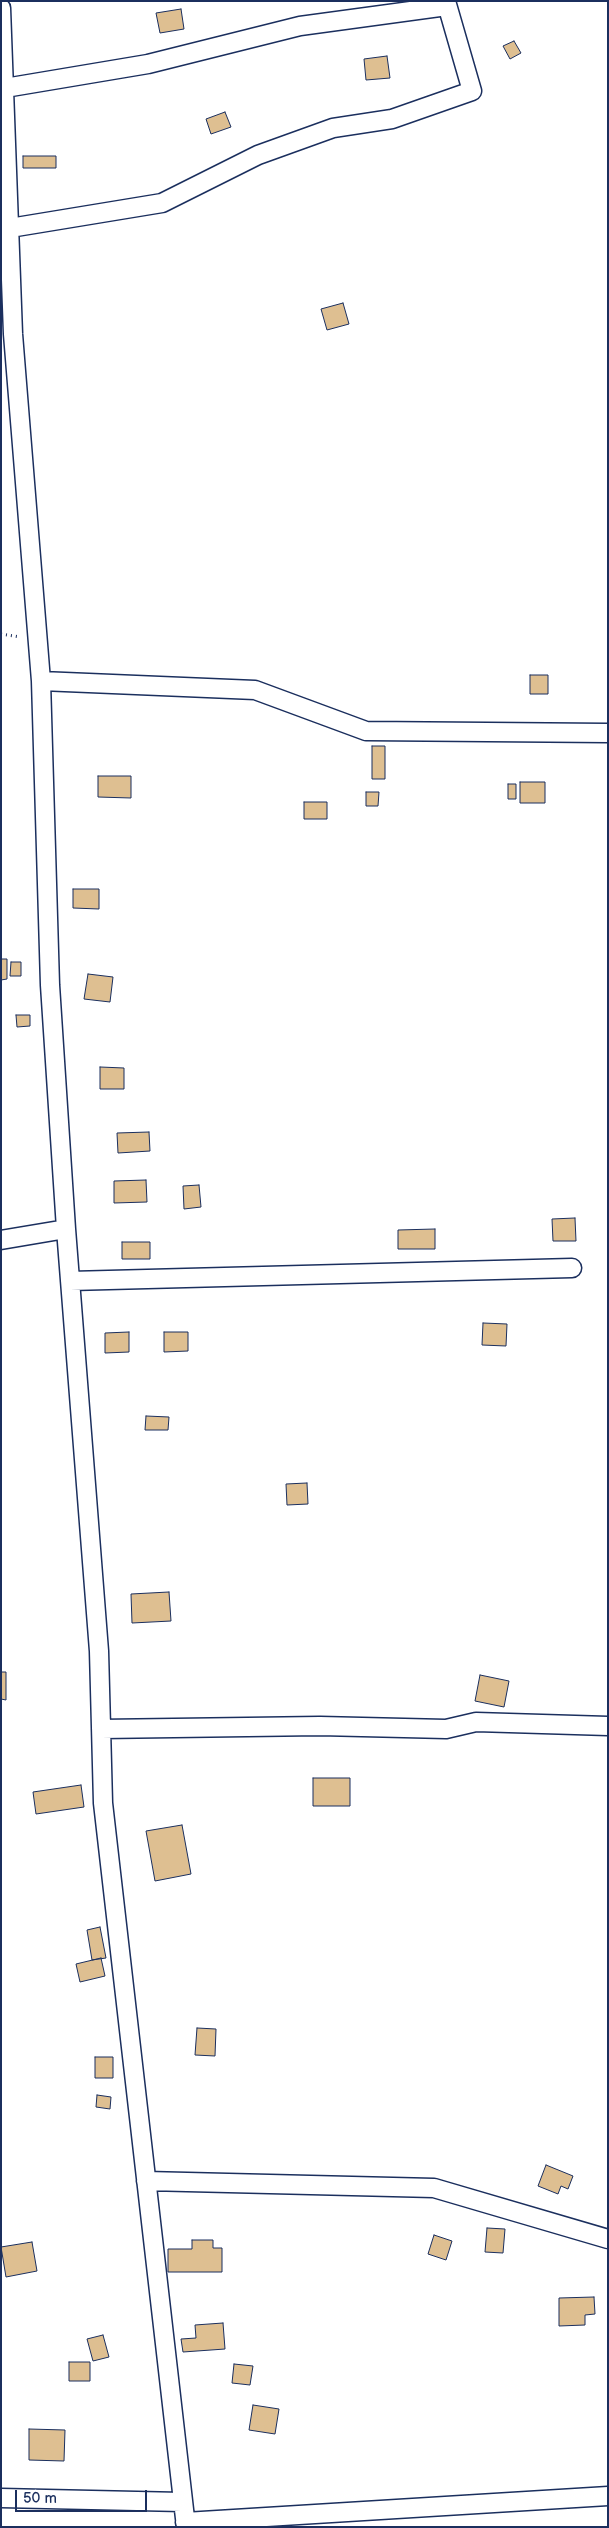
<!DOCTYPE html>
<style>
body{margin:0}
#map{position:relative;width:609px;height:2528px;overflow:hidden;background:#fff;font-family:"Balsamiq Sans",sans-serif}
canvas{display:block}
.frame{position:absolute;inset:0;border:2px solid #1b2f5e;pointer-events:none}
.scale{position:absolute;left:15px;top:2490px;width:132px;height:22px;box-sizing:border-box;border:2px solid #1b2f5e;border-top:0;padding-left:6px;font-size:15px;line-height:18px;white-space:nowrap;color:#1b2f5e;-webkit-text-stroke:4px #fff;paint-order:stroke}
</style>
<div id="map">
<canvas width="609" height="2528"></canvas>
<div class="frame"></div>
<div class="scale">50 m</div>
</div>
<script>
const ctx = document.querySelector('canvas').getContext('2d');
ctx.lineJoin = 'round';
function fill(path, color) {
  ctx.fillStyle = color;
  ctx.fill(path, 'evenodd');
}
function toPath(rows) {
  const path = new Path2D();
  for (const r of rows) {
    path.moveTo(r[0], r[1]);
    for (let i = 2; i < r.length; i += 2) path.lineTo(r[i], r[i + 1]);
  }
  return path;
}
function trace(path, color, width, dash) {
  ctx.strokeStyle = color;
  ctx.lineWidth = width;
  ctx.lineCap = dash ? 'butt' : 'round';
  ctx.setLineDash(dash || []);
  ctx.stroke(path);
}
const building = toPath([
 [181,9,184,29,160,33,156,13,181,9],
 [514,41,521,53,510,59,503,46,514,41],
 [387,56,390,78,366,80,364,59,387,56],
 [225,112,231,127,211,134,206,119,225,112],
 [23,156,56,156,56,168,23,168,23,156],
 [343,303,349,324,327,330,321,309,343,303],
 [530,675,548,675,548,694,530,694,530,675],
 [372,746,385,746,385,779,372,779,372,746],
 [98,776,131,776,131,798,98,797,98,776],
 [520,782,545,782,545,803,520,803,520,782],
 [508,784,516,784,516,799,508,799,508,784],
 [366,792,379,792,378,806,366,806,366,792],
 [304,802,327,802,327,819,304,819,304,802],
 [73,889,99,889,99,909,73,908,73,889],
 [1,959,7,959,7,979,1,980,1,959],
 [11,962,21,962,21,976,10,976,11,962],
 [88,974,113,977,110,1002,84,999,88,974],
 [16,1015,30,1015,30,1026,17,1027,16,1015],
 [100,1067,124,1068,124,1089,100,1089,100,1067],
 [149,1132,150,1151,118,1153,117,1133,149,1132],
 [146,1180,147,1202,114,1203,114,1181,146,1180],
 [199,1185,201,1207,184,1209,183,1186,199,1185],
 [575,1218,576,1241,553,1241,552,1219,575,1218],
 [435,1229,435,1249,398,1249,398,1230,435,1229],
 [122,1242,150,1242,150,1259,122,1259,122,1242],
 [483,1323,507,1324,506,1346,482,1345,483,1323],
 [129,1332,129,1352,105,1353,105,1333,129,1332],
 [164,1332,188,1332,188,1351,164,1352,164,1332],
 [146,1416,169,1417,168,1430,145,1430,146,1416],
 [307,1483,308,1504,287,1505,286,1484,307,1483],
 [169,1592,171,1621,132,1623,131,1594,169,1592],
 [1,1672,6,1672,6,1700,1,1699,1,1672],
 [480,1675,509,1681,504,1707,475,1701,480,1675],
 [313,1778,350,1778,350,1806,313,1806,313,1778],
 [81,1785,84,1807,36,1814,33,1792,81,1785],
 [182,1825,191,1874,155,1881,146,1831,182,1825],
 [100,1927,106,1958,92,1960,87,1930,100,1927],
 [101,1958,105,1976,80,1982,76,1964,101,1958],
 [197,2028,216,2029,215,2056,195,2055,197,2028],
 [95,2057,113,2057,113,2078,95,2078,95,2057],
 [97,2095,111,2097,110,2109,96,2107,97,2095],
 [546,2165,573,2176,568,2189,561,2186,558,2194,538,2186,546,2165],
 [487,2228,505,2229,503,2253,485,2252,487,2228],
 [434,2235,452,2241,446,2260,428,2254,434,2235],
 [192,2240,213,2240,213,2248,222,2248,222,2272,168,2272,168,2249,192,2249,192,2240],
 [32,2242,37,2271,6,2277,1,2247,32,2242],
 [594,2297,595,2314,585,2315,585,2325,559,2326,559,2298,594,2297],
 [223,2323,225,2349,183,2352,181,2339,196,2338,195,2325,223,2323],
 [103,2335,109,2357,93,2361,87,2339,103,2335],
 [69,2362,90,2362,90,2381,69,2381,69,2362],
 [234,2364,253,2366,250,2385,232,2383,234,2364],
 [253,2405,279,2409,275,2434,249,2430,253,2405],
 [29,2429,65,2430,64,2461,29,2460,29,2429]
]);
const path = toPath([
 [1,634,20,637]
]);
const minor = toPath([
 [1,8,13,334,41,681,50,985,66,1229,99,1651,103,1803,186,2527],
 [5,88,148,64,300,26,447,6],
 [10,228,162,203,258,155,333,128,392,119,472,91,446,1],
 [41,681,255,690,366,731,608,733],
 [1,1240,66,1229],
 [70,1281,572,1268],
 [101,1729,320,1726,446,1729,476,1722,608,1726],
 [146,2181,434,2188,608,2239],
 [1,2498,182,2502],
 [185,2522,608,2496]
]);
fill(building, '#debf91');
trace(building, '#1b2f5e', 1);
trace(minor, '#1b2f5e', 21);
trace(path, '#1b2f5e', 3, [1, 4]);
trace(minor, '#fff', 18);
</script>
